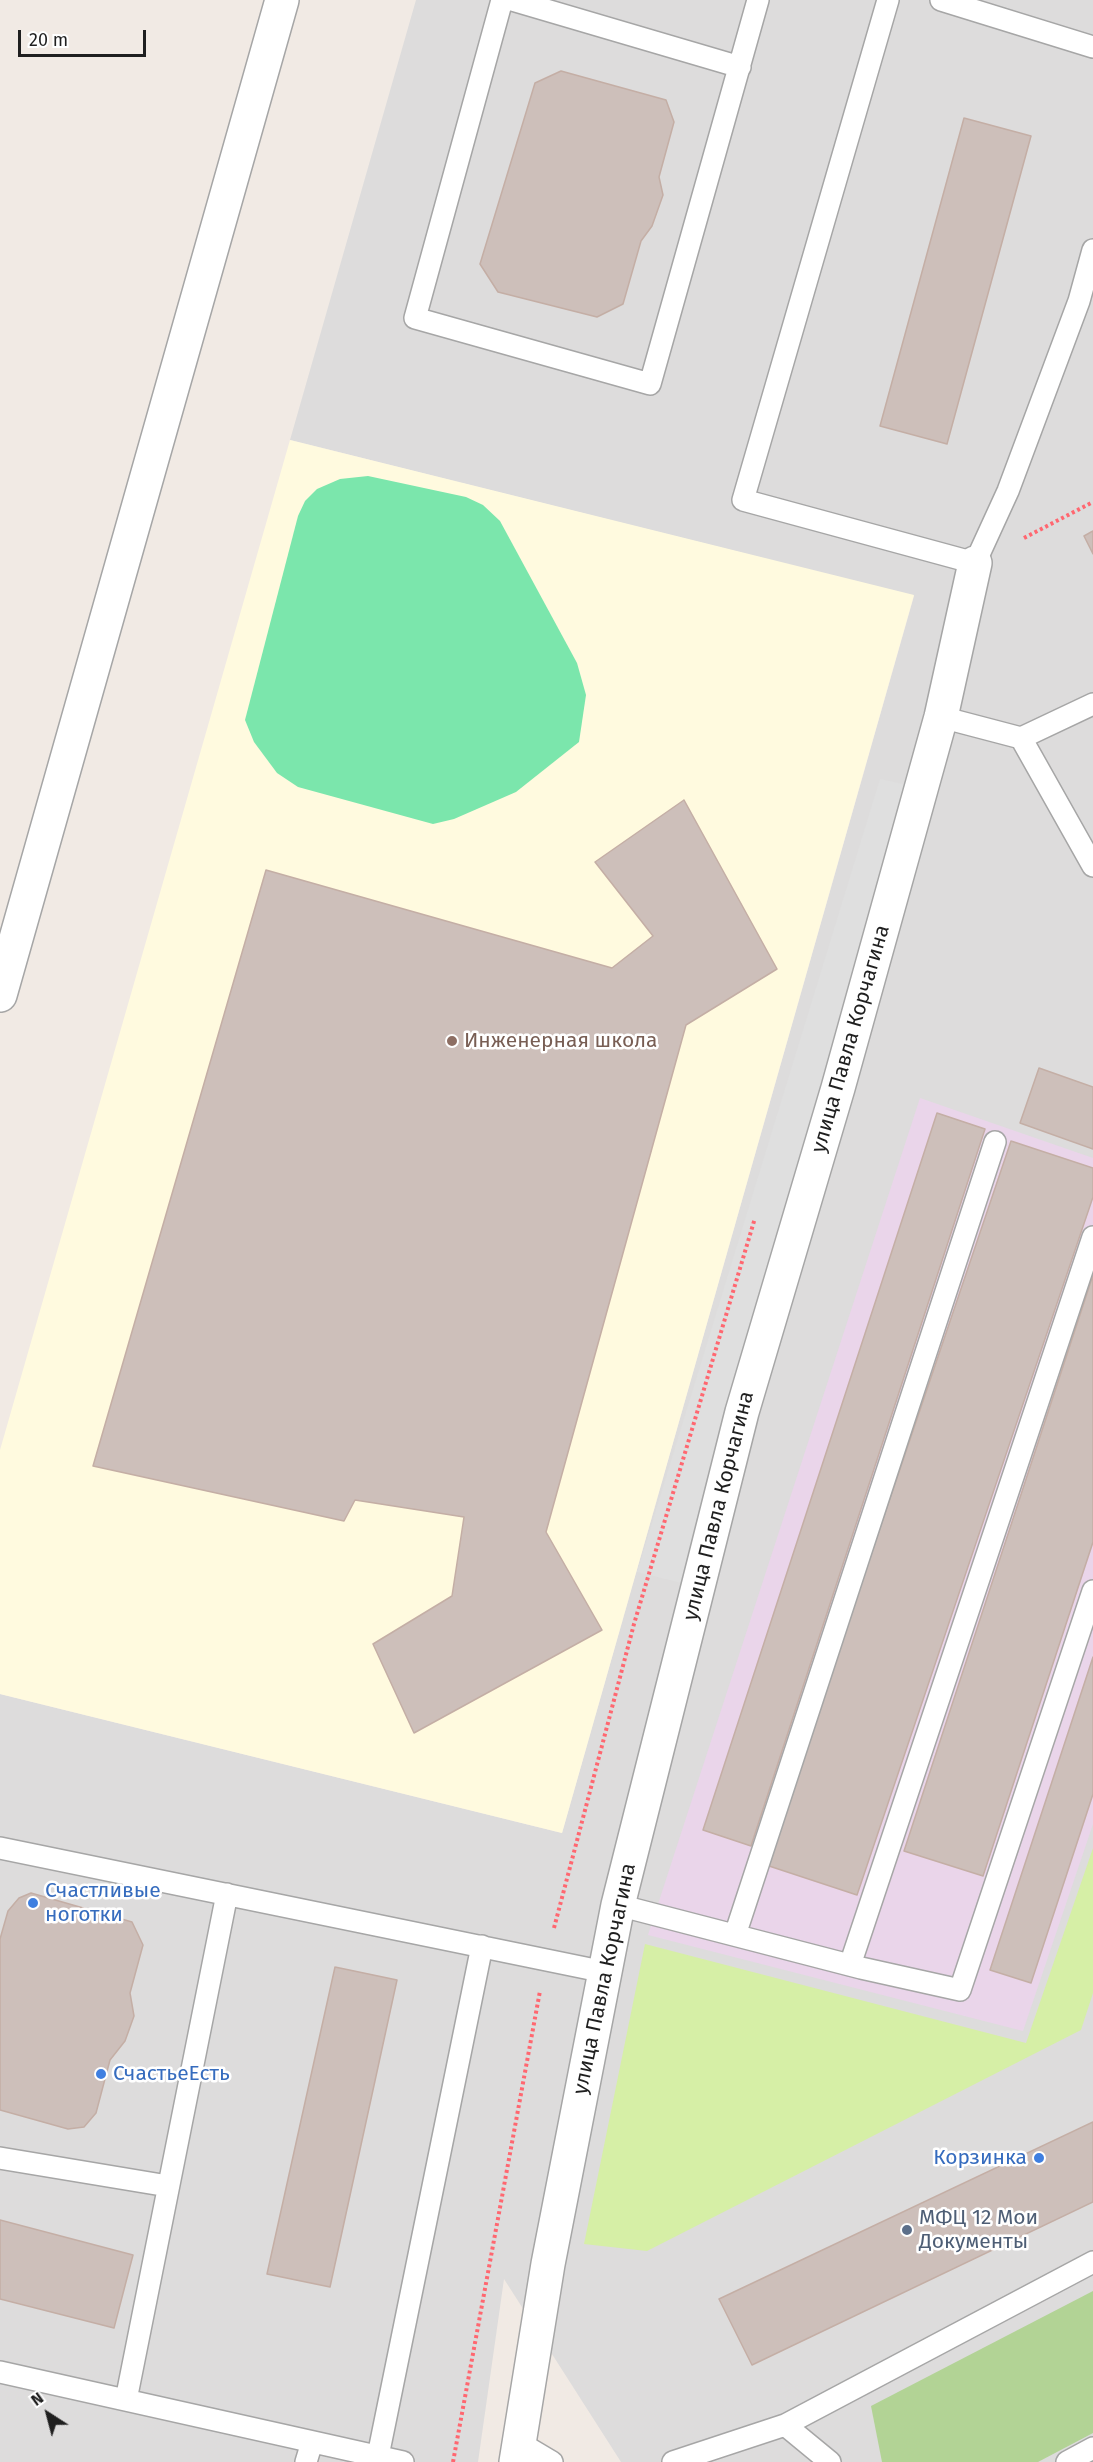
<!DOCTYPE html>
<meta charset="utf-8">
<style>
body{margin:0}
#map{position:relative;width:1093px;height:2462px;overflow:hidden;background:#f1eae4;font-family:"Fira Sans",sans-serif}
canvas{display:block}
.north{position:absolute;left:18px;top:2384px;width:60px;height:60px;-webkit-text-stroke:4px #fff;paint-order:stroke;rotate:324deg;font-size:16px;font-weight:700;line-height:24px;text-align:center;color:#1f1f1f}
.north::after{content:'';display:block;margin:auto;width:21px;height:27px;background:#1f1f1f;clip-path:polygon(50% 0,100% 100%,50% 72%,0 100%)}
.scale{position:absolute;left:18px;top:30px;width:128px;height:27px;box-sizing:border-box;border:3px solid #1f1f1f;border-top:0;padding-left:8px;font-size:18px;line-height:21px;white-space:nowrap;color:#1f1f1f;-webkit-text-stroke:4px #fff;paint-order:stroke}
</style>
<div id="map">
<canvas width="1093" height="2462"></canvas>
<div class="north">N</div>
<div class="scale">20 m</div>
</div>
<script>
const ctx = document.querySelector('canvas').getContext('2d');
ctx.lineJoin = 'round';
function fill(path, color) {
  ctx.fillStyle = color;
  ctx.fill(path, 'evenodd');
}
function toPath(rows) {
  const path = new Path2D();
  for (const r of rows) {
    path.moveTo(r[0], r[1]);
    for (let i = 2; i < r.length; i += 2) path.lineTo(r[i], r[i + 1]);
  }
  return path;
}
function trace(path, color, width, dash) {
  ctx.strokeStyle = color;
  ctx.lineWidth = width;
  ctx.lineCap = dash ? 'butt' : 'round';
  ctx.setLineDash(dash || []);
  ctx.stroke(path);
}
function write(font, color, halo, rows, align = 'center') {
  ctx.font = font + ' "Fira Sans",sans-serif';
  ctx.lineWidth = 5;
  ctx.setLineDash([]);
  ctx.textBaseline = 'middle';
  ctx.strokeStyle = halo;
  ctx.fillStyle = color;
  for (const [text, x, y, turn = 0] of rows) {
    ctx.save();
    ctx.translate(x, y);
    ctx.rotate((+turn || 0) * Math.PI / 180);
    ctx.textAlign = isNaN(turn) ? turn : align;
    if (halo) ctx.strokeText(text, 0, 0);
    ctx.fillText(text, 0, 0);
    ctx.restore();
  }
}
const residential = toPath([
 [416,0,1093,0,1093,2462,621,2462,504,2279,478,2462,0,2462,0,1694,562,1833,914,596,290,440]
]);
const industrial = toPath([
 [920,1098,1093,1158,1093,1824,1023,2031,648,1935]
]);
const education = toPath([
 [290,440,914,595,562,1833,0,1694,0,1450]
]);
const grass = toPath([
 [1093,1848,1093,1993,1081,2030,647,2251,584,2244,645,1944,1026,2043]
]);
const forest = toPath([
 [1093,2291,1093,2433,1038,2462,882,2462,871,2406]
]);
const pitch = toPath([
 [368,476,466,497,483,505,500,521,577,663,586,695,579,742,516,792,454,819,433,824,298,787,277,773,254,742,245,720,298,516,305,501,317,489,340,479]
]);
const parking = toPath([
 [880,779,912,786,733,1388,682,1583,637,1572]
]);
const building = toPath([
 [561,71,666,100,674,122,659,177,663,195,652,226,641,241,623,304,597,317,498,292,480,264,535,83,561,71],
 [964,118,1031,136,947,444,880,426,964,118],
 [1093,531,1093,554,1084,536,1093,531],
 [684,800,777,969,686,1025,546,1532,602,1630,414,1733,373,1644,452,1596,464,1517,355,1500,344,1521,93,1466,266,870,612,968,653,936,595,862,684,800],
 [1039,1068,1093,1087,1093,1149,1020,1123,1039,1068],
 [937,1113,985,1129,751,1846,703,1830,937,1113],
 [1011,1141,1093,1168,1093,1197,857,1895,766,1865,1011,1141],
 [1093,1275,1093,1542,983,1876,904,1851,1093,1275],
 [1093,1657,1093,1794,1031,1983,990,1970,1093,1657],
 [31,1893,132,1922,143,1945,130,1993,134,2016,125,2041,110,2060,96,2113,84,2127,68,2129,0,2110,0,1939,8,1911,19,1898,31,1893],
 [335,1967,397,1980,330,2287,267,2274,335,1967],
 [1093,2122,1093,2202,752,2365,719,2299,1093,2122],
 [0,2220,133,2255,114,2328,0,2299,0,2220]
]);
const path = toPath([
 [1024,538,1093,502],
 [554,1928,634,1624,755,1218],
 [453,2462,540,1991]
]);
const service = toPath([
 [502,0,415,318,650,384,758,0],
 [512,0,740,67],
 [888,0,743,500,975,563,1008,491,1079,301,1093,250],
 [941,0,1093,47],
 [941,717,1021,738,1093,704],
 [1021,738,1093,866],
 [0,1848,605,1972],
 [618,1905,861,1968,960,1990,1093,1591],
 [735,1935,995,1142],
 [850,1965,1093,1237],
 [0,2158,168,2186],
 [0,2372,403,2462],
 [126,2400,227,1894],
 [785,2425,830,2462],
 [520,2443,552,2462],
 [378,2456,482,1946],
 [306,2462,312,2442],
 [673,2462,785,2425,1093,2262],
 [1067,2462,1093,2448]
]);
const minor = toPath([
 [0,995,282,0],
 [516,2462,548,2264,618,1905,742,1412,838,1088,941,717,975,563]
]);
const markers = [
 [452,1041,6,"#8d6e63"],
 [33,1903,6,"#3f7fe0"],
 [101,2074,6,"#3f7fe0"],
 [1039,2158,6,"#3f7fe0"],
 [907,2230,6,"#5c6f8a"]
];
const streetNames = [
 ["улица Павла Корчагина",851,1039,-74],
 ["улица Павла Корчагина",719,1506,-76],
 ["улица Павла Корчагина",605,1979,-78]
];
const educationNames = [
 ["Инженерная школа",464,1041]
];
const shopNames = [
 ["Счастливые",45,1891],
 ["ноготки",45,1915],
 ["СчастьеЕсть",113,2074],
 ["Корзинка",1027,2158,"right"]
];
const serviceNames = [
 ["МФЦ 12 Мои",919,2218],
 ["Документы",919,2242]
];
fill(residential, '#dddcdc');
fill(industrial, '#ead5ea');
fill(education, '#fffadf');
fill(grass, '#d6efa6');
fill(forest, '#b2d395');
fill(pitch, '#7be6ac');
fill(parking, '#dfdfdf');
fill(building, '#cdbfba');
trace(building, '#c4aea5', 1.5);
trace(service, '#a6a6a6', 24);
trace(minor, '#a6a6a6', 36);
trace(path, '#ff6770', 4, [3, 3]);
trace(service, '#fff', 21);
trace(minor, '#fff', 33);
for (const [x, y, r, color] of markers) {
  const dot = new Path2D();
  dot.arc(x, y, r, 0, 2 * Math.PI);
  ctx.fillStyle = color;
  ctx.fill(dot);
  trace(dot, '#fff', 2);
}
write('21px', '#1f1f1f', '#fff', streetNames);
write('21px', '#785e54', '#fff', educationNames, 'left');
write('21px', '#366cbe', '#fff', shopNames, 'left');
write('21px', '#4e5e75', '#fff', serviceNames, 'left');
</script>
